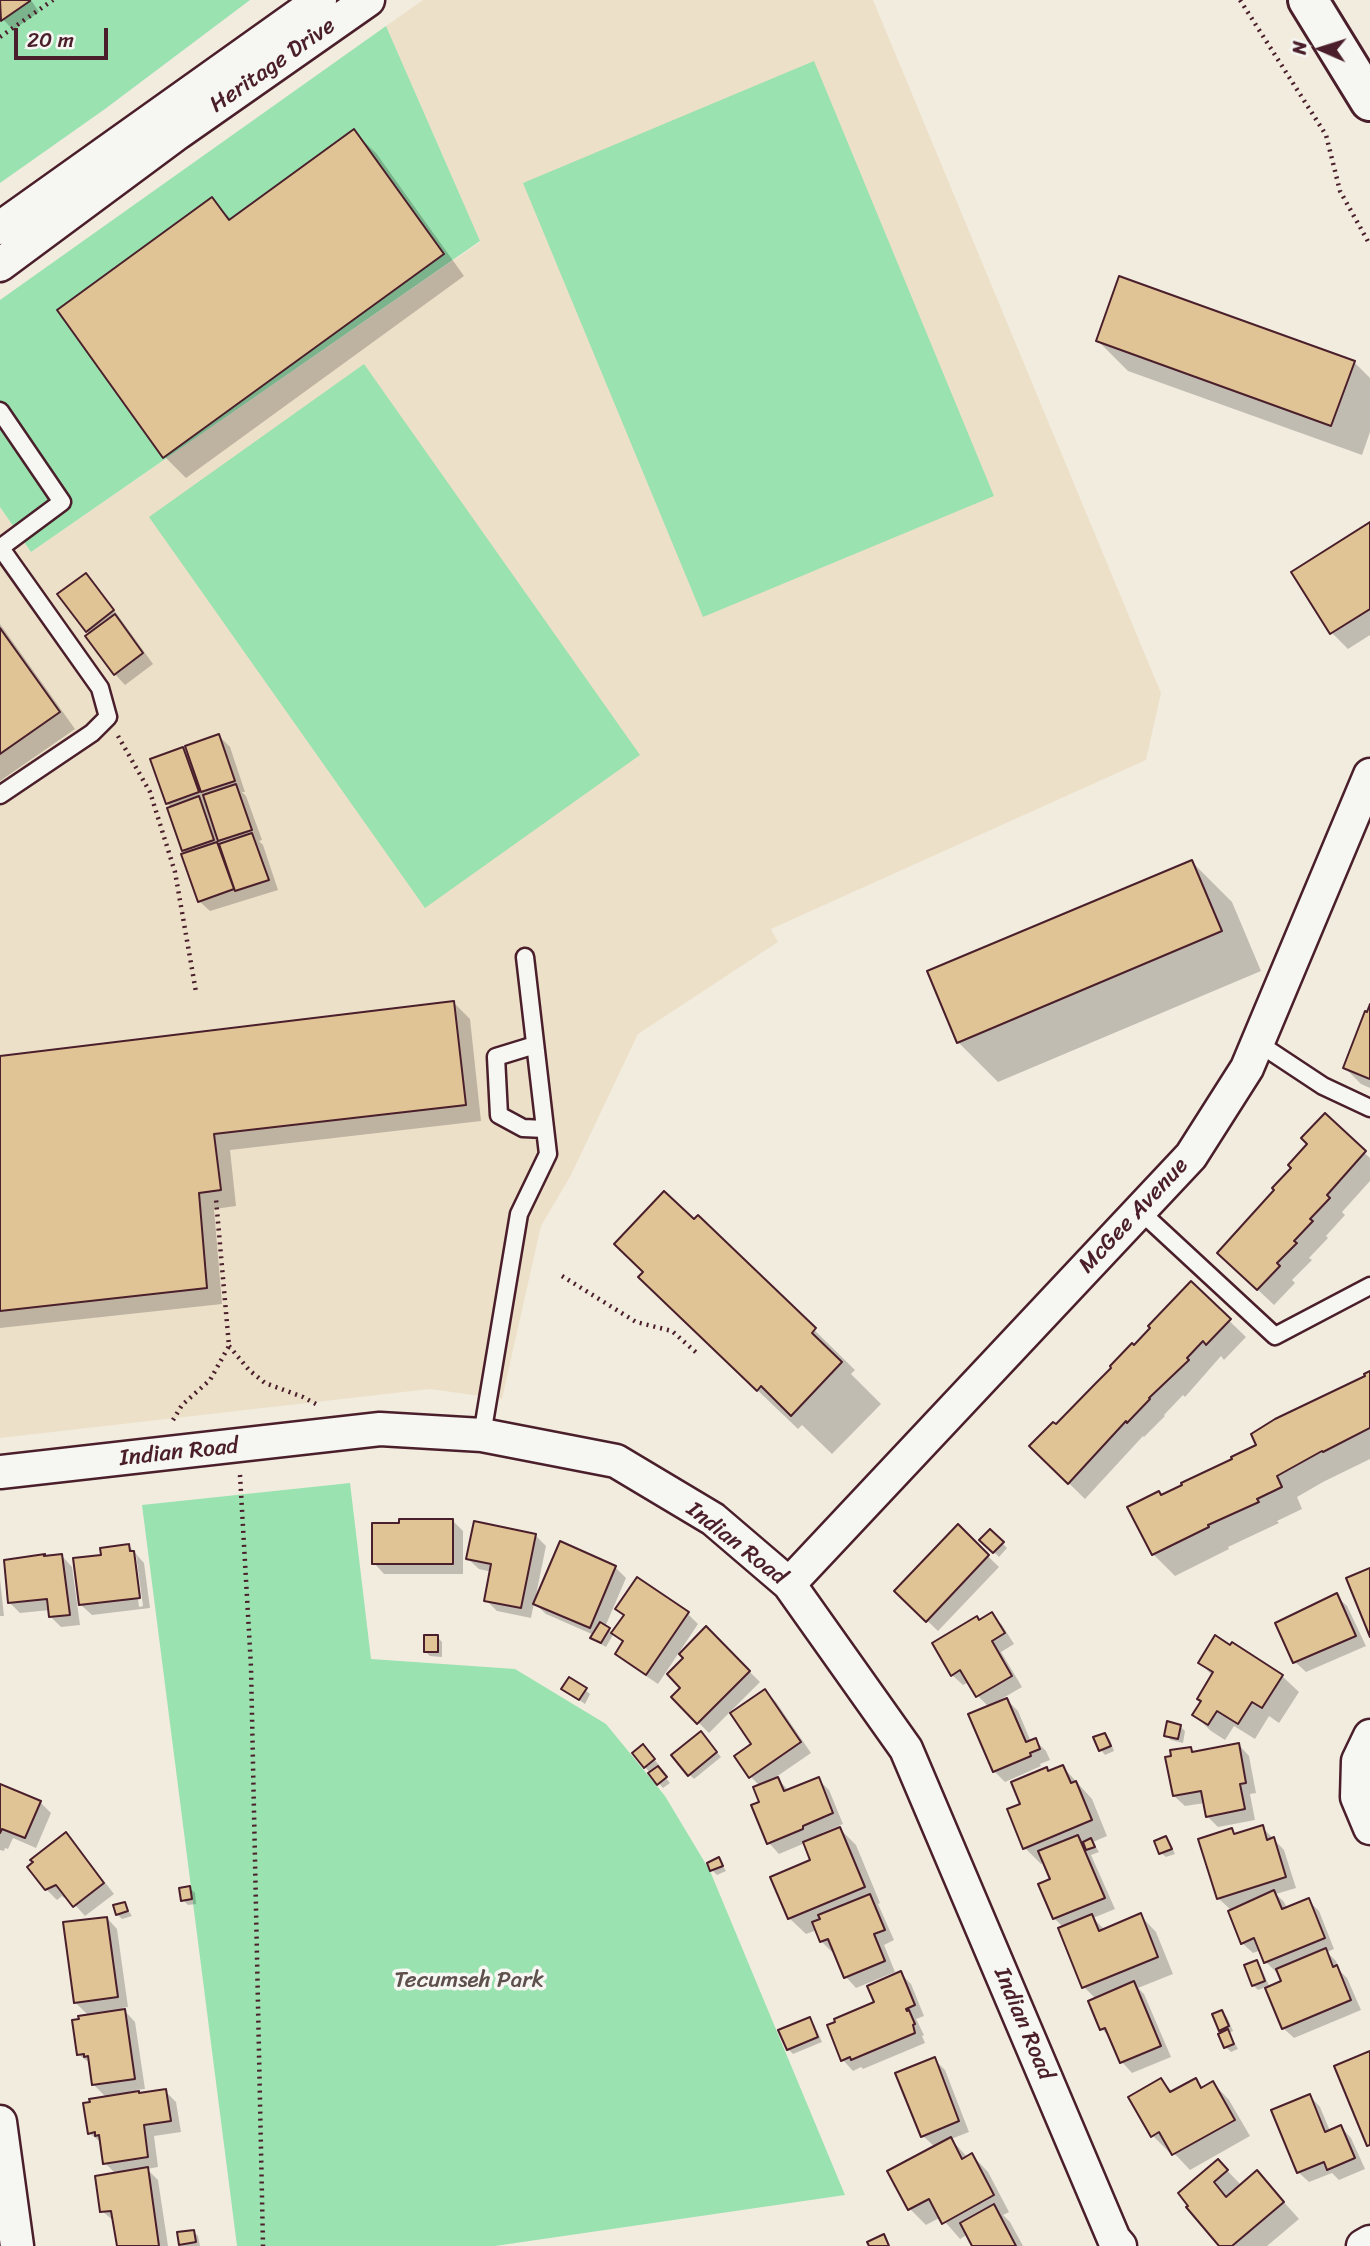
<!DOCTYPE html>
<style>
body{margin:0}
#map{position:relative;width:1370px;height:2246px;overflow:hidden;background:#f2ecdf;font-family:Sriracha,sans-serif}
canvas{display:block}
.north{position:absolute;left:1286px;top:14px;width:70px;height:70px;-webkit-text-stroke:5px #f6f6f2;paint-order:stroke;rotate:273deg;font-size:19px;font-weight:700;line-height:28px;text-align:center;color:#4a1f2b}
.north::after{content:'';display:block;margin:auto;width:24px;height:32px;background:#4a1f2b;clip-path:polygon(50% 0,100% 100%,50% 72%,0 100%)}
.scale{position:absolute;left:14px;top:28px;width:94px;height:32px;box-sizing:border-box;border:4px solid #4a1f2b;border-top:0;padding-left:9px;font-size:21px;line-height:24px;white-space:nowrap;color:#4a1f2b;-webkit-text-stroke:5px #f6f6f2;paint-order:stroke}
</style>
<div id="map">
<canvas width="1370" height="2246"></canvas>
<div class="north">N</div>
<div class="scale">20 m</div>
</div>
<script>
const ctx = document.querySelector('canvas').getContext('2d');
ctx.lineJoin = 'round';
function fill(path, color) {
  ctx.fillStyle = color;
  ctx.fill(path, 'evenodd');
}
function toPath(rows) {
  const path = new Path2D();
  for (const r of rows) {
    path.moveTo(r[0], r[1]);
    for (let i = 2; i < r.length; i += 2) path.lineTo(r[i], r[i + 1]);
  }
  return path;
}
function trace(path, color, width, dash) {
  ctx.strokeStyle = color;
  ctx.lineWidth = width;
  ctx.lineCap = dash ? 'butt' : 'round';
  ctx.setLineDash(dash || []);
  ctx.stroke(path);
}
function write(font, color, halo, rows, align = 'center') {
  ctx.font = font + ' Sriracha,sans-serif';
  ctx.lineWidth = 7;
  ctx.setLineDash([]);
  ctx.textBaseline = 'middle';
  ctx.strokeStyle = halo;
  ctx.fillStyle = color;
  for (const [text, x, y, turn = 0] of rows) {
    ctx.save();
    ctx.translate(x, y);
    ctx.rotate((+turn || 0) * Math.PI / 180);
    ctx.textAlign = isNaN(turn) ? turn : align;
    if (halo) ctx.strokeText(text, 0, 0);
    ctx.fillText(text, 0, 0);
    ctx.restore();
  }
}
const built = toPath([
 [423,0,873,0,1161,693,1146,760,771,929,778,942,638,1034,571,1175,541,1226,502,1399,430,1389,0,1438,0,507,31,552,480,242,386,26]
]);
const green = toPath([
 [0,0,250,0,105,109,0,183],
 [386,26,480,241,31,552,0,507,0,300],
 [814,61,994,496,703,617,523,183],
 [364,364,640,755,425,908,149,517],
 [350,1483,371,1659,515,1669,606,1724,665,1796,710,1871,845,2195,495,2246,237,2246,142,1505]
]);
const shadow = toPath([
 [0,0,31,0,39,12,13,30,0,16],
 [354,132,376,153,464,276,186,478,165,457,212,200,232,220],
 [1098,341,1354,362,1370,378,1370,432,1362,455,1128,371],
 [1370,524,1370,635,1348,649,1332,633,1293,572],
 [85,575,96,585,153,664,125,685,115,674,87,631],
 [0,624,75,729,0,781],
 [219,736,230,747,245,792,242,792,246,796,262,840,259,841,263,845,278,890,210,911,199,901,187,854,184,850,172,808,167,803,183,749,192,758],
 [1192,862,1232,902,1261,971,998,1082,958,1042],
 [454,1003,470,1019,481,1121,230,1150,236,1206,214,1209,222,1304,0,1328,0,1058],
 [1370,1009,1370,1088,1361,1084,1345,1068],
 [1325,1116,1370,1158,1370,1181,1342,1212,1345,1215,1326,1236,1328,1238,1309,1258,1312,1260,1292,1280,1295,1283,1274,1305,1236,1269],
 [699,1217,855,1370,851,1374,881,1404,832,1454,802,1425,798,1429,681,1317,694,1222],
 [1191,1284,1246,1337,1224,1360,1221,1356,1185,1397,1183,1395,1164,1415,1165,1416,1144,1437,1143,1436,1085,1499,1031,1446,1056,1427,1134,1347],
 [1370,1373,1370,1459,1323,1482,1297,1497,1302,1509,1277,1521,1279,1523,1228,1547,1229,1549,1175,1576,1153,1554,1163,1497,1235,1460,1367,1377],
 [452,1520,463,1531,463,1574,384,1574,374,1563,401,1524],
 [958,1527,999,1567,938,1631,896,1591],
 [990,1531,1007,1548,999,1557,982,1540],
 [535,1535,546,1546,535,1600,615,1567,626,1578,605,1627,613,1633,625,1616,617,1609,687,1613,698,1624,658,1684,628,1664,617,1653,624,1643,614,1633,606,1647,597,1642,592,1637,594,1635,546,1614,534,1603,531,1618,497,1611,486,1600,492,1572,479,1569,468,1559],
 [129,1546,144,1563,150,1608,92,1615,81,1605,103,1556],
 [133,1555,136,1555,143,1606,139,1607],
 [62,1556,72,1567,80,1625,61,1627,50,1616,50,1610,20,1613,9,1602],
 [0,1579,4,1616,0,1616],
 [1336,1596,1347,1606,1366,1646,1306,1672,1295,1662],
 [991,1614,1002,1625,1014,1644,1001,1652,1022,1687,998,1701,999,1703,1007,1700,1018,1711,1031,1742,1035,1740,1046,1751,1050,1760,1040,1764,1041,1766,1005,1782,994,1771,989,1707,978,1696,969,1682,963,1685,952,1675,979,1621],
 [706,1628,760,1682,709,1733,673,1697,683,1688,686,1658],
 [437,1637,442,1642,442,1657,430,1656,425,1651],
 [1200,1663,1282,1676,1299,1692,1279,1723,1269,1716,1255,1739,1234,1726,1225,1740,1211,1731,1194,1715,1213,1676],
 [563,1689,585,1690,590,1694,585,1704],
 [765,1691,776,1702,811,1753,776,1777,788,1790,818,1779,829,1790,843,1824,822,1833,824,1836,840,1829,856,1845,880,1903,878,1904,894,1940,884,1945,895,1972,856,1988,846,1977,835,1951,832,1952,821,1941,817,1930,806,1934,789,1918,812,1861,805,1843,779,1854,769,1843,753,1806,761,1803,760,1786,751,1777,736,1756,753,1744],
 [1180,1726,1185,1731,1183,1743,1171,1740,1166,1735],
 [1105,1735,1110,1740,1114,1751,1105,1755,1101,1750],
 [705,1738,721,1757,694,1779,689,1774],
 [1239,1745,1249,1756,1256,1793,1250,1794,1255,1820,1218,1827,1207,1816,1205,1803,1185,1806,1174,1796,1190,1748,1195,1753],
 [647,1751,659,1765,657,1767,670,1783,663,1788,634,1754],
 [1063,1767,1092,1799,1107,1836,1093,1842,1099,1852,1091,1855,1115,1909,1093,1918,1105,1930,1140,1915,1156,1932,1173,1974,1138,1988,1144,1994,1171,2057,1132,2073,1122,2062,1112,2040,1102,2029,1096,1999,1084,1987,1064,1928,1054,1918,1052,1880,1045,1862,1041,1864,1025,1848,1022,1805,1049,1772],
 [0,1786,40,1802,51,1813,36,1848,13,1838,8,1849,5,1848,4,1851,0,1850],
 [1262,1827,1284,1850,1296,1888,1276,1894,1284,1902,1287,1908,1308,1900,1319,1911,1334,1949,1327,1952,1336,1961,1340,1971,1347,1978,1361,2010,1294,2038,1283,2028,1266,1987,1258,1990,1253,1985,1257,1962,1261,1967,1270,1988,1283,1982,1279,1971,1276,1972,1266,1962,1261,1950,1253,1953,1242,1943,1232,1911,1219,1899,1200,1840,1232,1830,1236,1835],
 [66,1835,76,1845,114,1894,85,1916,67,1896,64,1898,62,1896,57,1900,46,1889],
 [1166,1838,1170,1843,1175,1854,1166,1857,1161,1853],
 [719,1859,726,1871,717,1875,712,1870],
 [190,1888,195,1893,196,1904,188,1905,183,1900],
 [124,1904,132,1916,122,1919,117,1914],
 [107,1918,117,1929,128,2007,122,2008,135,2022,145,2089,136,2090,140,2095,165,2091,176,2102,181,2132,154,2136,158,2167,147,2169,158,2180,168,2246,118,2246,115,2222,102,2211,116,2174,105,2163,102,2143,89,2133,107,2098,93,2084,91,2064,78,2054,89,2016,75,2002],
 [900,1973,911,1984,924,2016,916,2019,924,2035,922,2036,925,2043,863,2069,861,2067,853,2071,843,2060],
 [1222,2012,1227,2017,1233,2031,1229,2033,1238,2049,1231,2052,1226,2047,1224,2033,1220,2030],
 [809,2019,814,2024,822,2042,793,2054,788,2049],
 [934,2059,945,2070,969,2132,951,2139,968,2158,972,2155,988,2172,1009,2212,1003,2215,1010,2222,1023,2246,974,2246,968,2234,960,2239,941,2217,926,2225,910,2209,935,2147,923,2136],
 [1161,2080,1173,2092,1195,2080,1204,2088,1213,2083,1229,2100,1250,2136,1190,2170,1172,2151,1169,2152,1153,2136],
 [1310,2096,1320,2107,1330,2131,1341,2127,1351,2138,1365,2169,1339,2180,1332,2173,1309,2182,1298,2172],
 [1218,2161,1242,2186,1257,2172,1299,2219,1267,2246,1221,2246,1188,2208],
 [193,2231,198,2236,200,2246,183,2246,180,2244]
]);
const building = toPath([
 [0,0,30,0,30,1,1,21,0,0],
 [354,129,444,254,163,458,57,310,212,197,229,220,354,129],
 [1119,276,1355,361,1331,426,1096,341,1119,276],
 [1370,522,1370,609,1330,634,1291,572,1370,522],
 [86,573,114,610,86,632,57,594,86,573],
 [115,614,143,653,114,675,85,636,115,614],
 [0,628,60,712,0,754,0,628],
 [219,734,235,781,201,792,185,746,219,734],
 [183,747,199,792,166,804,150,759,183,747],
 [236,784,252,830,218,841,203,795,236,784],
 [199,796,214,840,182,851,167,808,199,796],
 [252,833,269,880,235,891,219,844,252,833],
 [217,842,234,889,198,902,181,854,217,842],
 [1192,860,1222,931,957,1043,927,971,1192,860],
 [454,1001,466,1105,214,1134,221,1190,199,1193,207,1288,0,1311,0,1056,454,1001],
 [1370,1004,1370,1079,1343,1068,1365,1011,1367,1012,1370,1004],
 [1325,1113,1366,1151,1327,1195,1330,1198,1310,1219,1313,1221,1294,1241,1297,1243,1277,1263,1280,1266,1257,1290,1217,1253,1274,1190,1272,1188,1291,1168,1288,1165,1307,1144,1301,1138,1325,1113],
 [664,1191,694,1219,698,1215,816,1328,812,1333,842,1362,791,1416,761,1386,757,1391,638,1277,643,1272,614,1244,664,1191],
 [1191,1281,1231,1319,1206,1345,1203,1341,1187,1358,1189,1360,1149,1398,1150,1399,1127,1423,1126,1421,1068,1484,1029,1446,1053,1422,1056,1424,1095,1384,1111,1368,1110,1366,1132,1343,1134,1345,1150,1328,1148,1326,1191,1281],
 [1370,1371,1370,1428,1323,1452,1322,1451,1277,1476,1282,1487,1257,1499,1259,1502,1208,1525,1209,1527,1152,1555,1127,1507,1159,1491,1161,1495,1182,1485,1181,1483,1232,1459,1231,1457,1256,1445,1251,1434,1275,1419,1365,1376,1364,1374,1370,1371],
 [399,1519,453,1519,453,1564,372,1564,372,1523,399,1523,399,1519],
 [474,1521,536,1534,521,1608,484,1601,491,1564,466,1559,474,1521],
 [958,1524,989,1555,926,1622,894,1591,958,1524],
 [990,1529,1004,1542,993,1553,979,1540,990,1529],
 [560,1541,616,1566,590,1628,533,1604,560,1541],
 [129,1544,130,1551,134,1551,140,1598,79,1605,73,1558,101,1555,100,1548,129,1544],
 [45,1554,44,1556,62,1554,70,1615,49,1617,47,1599,8,1603,4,1560,45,1554],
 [1370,1568,1370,1637,1346,1578,1370,1568],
 [637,1577,689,1612,646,1675,615,1654,623,1641,611,1633,624,1615,615,1609,637,1577],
 [1337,1593,1356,1636,1293,1663,1275,1623,1337,1593],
 [992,1612,1005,1633,992,1641,1012,1676,976,1697,960,1670,951,1676,932,1643,977,1616,979,1620,992,1612],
 [600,1622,610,1628,601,1643,590,1638,600,1622],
 [706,1626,750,1671,697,1724,671,1697,680,1688,667,1674,683,1658,679,1654,706,1626],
 [424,1635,438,1635,438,1652,424,1652,424,1635],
 [1215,1635,1230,1645,1232,1642,1283,1675,1262,1708,1252,1702,1238,1724,1217,1711,1208,1725,1192,1715,1201,1701,1197,1699,1213,1672,1198,1663,1215,1635],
 [569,1677,587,1688,579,1700,561,1689,569,1677],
 [765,1689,801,1742,749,1778,734,1756,751,1744,730,1713,765,1689],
 [1007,1698,1026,1742,1036,1738,1040,1749,1030,1753,1031,1756,993,1772,968,1714,1007,1698],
 [1167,1721,1181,1725,1178,1739,1164,1736,1167,1721],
 [701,1731,717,1752,688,1776,671,1755,701,1731],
 [1105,1733,1111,1746,1099,1751,1093,1737,1105,1733],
 [1239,1743,1246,1783,1240,1784,1245,1809,1206,1817,1201,1791,1173,1796,1165,1757,1171,1756,1170,1750,1191,1747,1192,1752,1239,1743],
 [643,1744,655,1759,644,1768,632,1753,643,1744],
 [1063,1765,1071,1783,1076,1781,1092,1820,1023,1849,1007,1809,1020,1804,1011,1782,1047,1767,1048,1771,1063,1765],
 [658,1766,667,1777,657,1785,648,1773,658,1766],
 [778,1777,784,1791,819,1777,833,1813,803,1826,803,1829,767,1844,751,1805,759,1802,753,1787,778,1777],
 [0,1784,41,1801,25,1838,2,1829,0,1833,0,1784],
 [1263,1825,1267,1840,1274,1837,1286,1877,1217,1899,1198,1839,1232,1828,1234,1834,1263,1825],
 [840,1827,865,1887,788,1919,770,1877,810,1860,803,1842,840,1827],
 [66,1832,104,1883,73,1907,56,1885,45,1890,27,1867,33,1862,30,1860,66,1832],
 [1078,1835,1105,1898,1053,1919,1038,1884,1050,1879,1038,1851,1078,1835],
 [1166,1836,1172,1849,1159,1854,1154,1841,1166,1836],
 [1091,1838,1095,1847,1086,1850,1083,1842,1091,1838],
 [719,1857,723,1866,710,1871,707,1863,719,1857],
 [190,1886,192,1899,181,1901,179,1888,190,1886],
 [1274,1890,1282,1909,1309,1898,1325,1938,1264,1963,1254,1938,1241,1944,1228,1911,1274,1890],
 [870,1894,885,1930,874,1934,885,1961,844,1978,828,1939,820,1942,812,1922,820,1919,818,1915,870,1894],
 [125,1902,128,1911,116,1915,113,1905,125,1902],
 [1141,1913,1158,1957,1082,1988,1058,1928,1092,1914,1099,1931,1141,1913],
 [107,1917,118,1997,74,2003,63,1922,107,1917],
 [1326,1948,1333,1967,1337,1965,1351,2000,1282,2029,1265,1988,1281,1981,1276,1969,1326,1948],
 [1257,1960,1265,1981,1252,1986,1244,1965,1257,1960],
 [901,1971,915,2005,906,2009,907,2011,909,2010,915,2024,913,2025,915,2033,851,2060,850,2057,841,2061,827,2025,835,2022,834,2019,874,2002,867,1986,901,1971],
 [1134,1981,1161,2046,1120,2063,1105,2028,1100,2030,1088,2001,1134,1981],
 [125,2009,135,2079,92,2085,88,2056,84,2057,84,2054,77,2055,72,2020,79,2019,78,2016,125,2009],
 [1222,2010,1229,2026,1219,2031,1212,2014,1222,2010],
 [810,2017,818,2037,787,2050,778,2030,810,2017],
 [1228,2029,1234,2044,1224,2048,1218,2034,1228,2029],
 [1370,2051,1370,2145,1367,2146,1334,2066,1370,2051],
 [935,2057,959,2121,921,2137,895,2073,935,2057],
 [1161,2078,1170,2092,1196,2078,1201,2088,1213,2081,1235,2120,1172,2155,1159,2132,1151,2137,1128,2097,1161,2078],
 [166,2089,171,2121,144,2125,148,2157,103,2164,99,2135,95,2136,95,2132,88,2134,83,2103,90,2102,89,2099,139,2091,139,2093,166,2089],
 [1310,2094,1325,2132,1341,2125,1355,2158,1327,2170,1324,2162,1297,2173,1271,2110,1310,2094],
 [951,2137,962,2159,972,2153,994,2195,942,2224,929,2199,908,2210,887,2171,951,2137],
 [1218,2159,1228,2170,1214,2182,1226,2197,1257,2170,1284,2202,1232,2246,1219,2246,1186,2207,1188,2206,1178,2193,1218,2159],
 [148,2167,159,2246,117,2246,111,2211,100,2212,95,2176,148,2167],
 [994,2204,1016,2246,972,2246,960,2223,994,2204],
 [194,2230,196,2242,179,2245,177,2232,194,2230],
 [884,2234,889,2246,869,2246,867,2242,884,2234]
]);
const path = toPath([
 [1240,0,1326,135,1340,191,1370,245],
 [0,37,53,0],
 [118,736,150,792,175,872,196,992],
 [562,1276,636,1322,672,1331,699,1355],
 [229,1346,249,1370,265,1383,303,1397,316,1404],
 [173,1420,182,1405,210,1380,229,1346,216,1199],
 [240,1475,251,1667,263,2246]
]);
const service = toPath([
 [0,411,62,502,0,548],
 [0,547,100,688,108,717,92,733,0,795],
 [1258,1043,1323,1086,1370,1108],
 [535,1045,496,1057,499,1115,523,1128,545,1129],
 [1140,1211,1275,1336,1370,1286],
 [482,1435,519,1214,548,1154,525,957]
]);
const minor = toPath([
 [0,228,320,0],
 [0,265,178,133,368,0],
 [0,1472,380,1429,482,1435,616,1461,713,1519,789,1584,906,1749,1114,2239,1120,2246],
 [789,1584,1191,1156,1247,1068,1370,775],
 [1370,1736,1358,1761,1357,1797,1370,1828],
 [0,2122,17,2246],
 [1363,2246,1370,2242]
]);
const secondary = toPath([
 [1308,0,1370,101]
]);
const streetNames = [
 ["Heritage Drive",273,66,-35],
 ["McGee Avenue",1134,1216,-47],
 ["Indian Road",179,1453,-6],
 ["Indian Road",736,1544,38],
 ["Indian Road",1023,2024,67]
];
const parkNames = [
 ["Tecumseh Park",469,1981]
];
fill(built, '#ede0c9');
fill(green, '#9ae2b0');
fill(shadow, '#0003');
fill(building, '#e1c495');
trace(building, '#4a1f2b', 2);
trace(service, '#4a1f2b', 21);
trace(minor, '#4a1f2b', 37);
trace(secondary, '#4a1f2b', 44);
trace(path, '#4a1f2b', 4.5, [2, 5]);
trace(service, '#f6f6f2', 16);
trace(minor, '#f6f6f2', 32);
trace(secondary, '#f6f6f2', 38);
write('23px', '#4a1f2b', '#f6f6f2', streetNames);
write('23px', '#5e504c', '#f6f6f2', parkNames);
</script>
